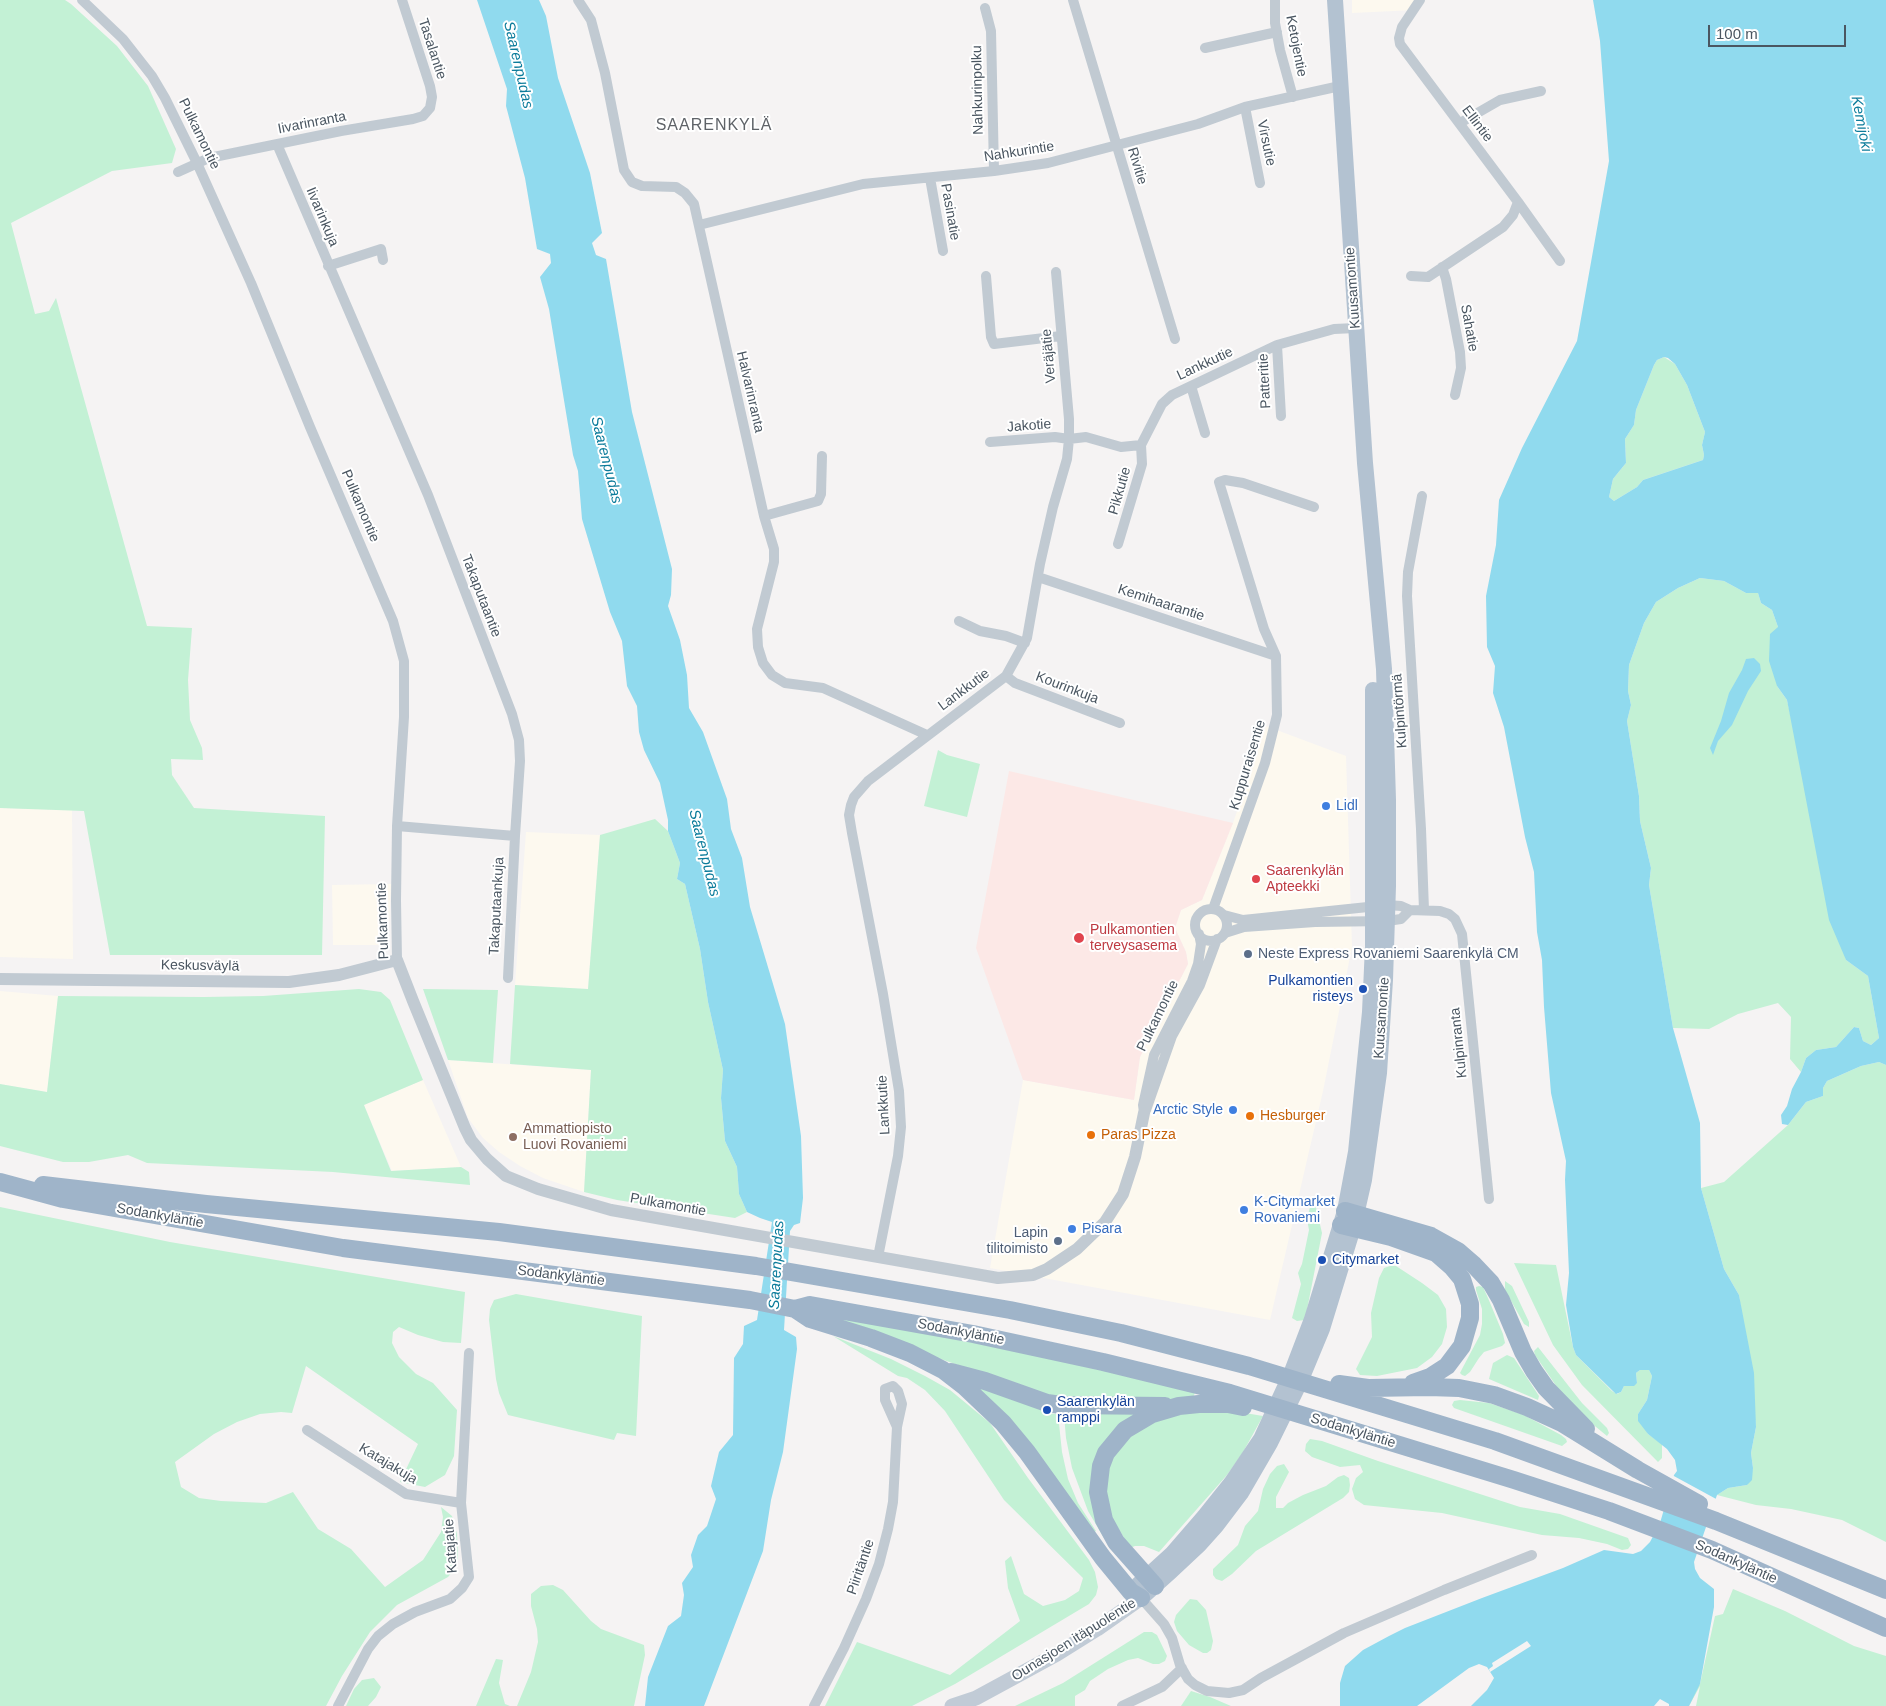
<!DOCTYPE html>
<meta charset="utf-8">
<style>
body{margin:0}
#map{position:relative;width:1886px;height:1706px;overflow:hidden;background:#f5f3f3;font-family:Helvetica,sans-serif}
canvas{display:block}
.scale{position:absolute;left:1708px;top:25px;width:138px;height:22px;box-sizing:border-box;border:2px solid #4a5661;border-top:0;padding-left:6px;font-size:15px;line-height:18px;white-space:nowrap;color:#4a5661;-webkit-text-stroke:4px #fff;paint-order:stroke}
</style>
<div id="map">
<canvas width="1886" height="1706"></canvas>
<div class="scale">100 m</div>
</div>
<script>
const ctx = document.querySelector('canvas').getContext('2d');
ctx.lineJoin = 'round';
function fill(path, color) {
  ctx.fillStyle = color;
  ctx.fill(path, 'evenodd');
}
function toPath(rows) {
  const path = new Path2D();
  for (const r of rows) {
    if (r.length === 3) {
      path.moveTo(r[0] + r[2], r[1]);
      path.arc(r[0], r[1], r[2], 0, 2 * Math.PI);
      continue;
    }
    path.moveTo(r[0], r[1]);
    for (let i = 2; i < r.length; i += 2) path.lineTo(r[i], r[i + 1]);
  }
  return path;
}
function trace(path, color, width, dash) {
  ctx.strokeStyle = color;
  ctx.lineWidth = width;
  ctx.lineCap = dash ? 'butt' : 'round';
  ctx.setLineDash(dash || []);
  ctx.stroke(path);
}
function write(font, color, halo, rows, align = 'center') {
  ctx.font = font + ' Helvetica,sans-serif';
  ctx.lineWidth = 4;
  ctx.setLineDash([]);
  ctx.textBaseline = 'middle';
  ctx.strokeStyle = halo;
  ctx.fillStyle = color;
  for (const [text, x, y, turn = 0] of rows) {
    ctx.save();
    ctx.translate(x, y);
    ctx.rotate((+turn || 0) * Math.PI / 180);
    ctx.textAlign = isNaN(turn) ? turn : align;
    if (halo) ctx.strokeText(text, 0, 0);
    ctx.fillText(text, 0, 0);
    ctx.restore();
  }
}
const commercial = toPath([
 [1352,0,1420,0,1415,10,1352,13],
 [1266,726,1346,756,1352,947,1323,1091,1270,1320,990,1268,1023,1080,1134,1100,1140,1057,1188,964,1186,952,1175,928,1181,910,1202,900,1233,823],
 [0,808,72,810,73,959,0,957],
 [526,832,600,835,588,989,515,985],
 [391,884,388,945,333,945,332,885],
 [0,991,58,996,47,1092,0,1084],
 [448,1060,591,1070,584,1192,543,1178,520,1166,499,1152,483,1138,468,1118],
 [423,1080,461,1167,392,1171,364,1105]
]);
const medical = toPath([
 [1009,771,1233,823,1202,900,1181,910,1175,928,1186,952,1188,964,1140,1057,1134,1100,1023,1080,976,948]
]);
const green = toPath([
 [0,0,65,0,71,4,117,46,148,86,176,149,172,163,112,171,11,223,35,314,49,311,56,298,147,626,192,628,188,680,190,720,202,748,203,760,171,759,172,775,194,808,325,816,322,955,110,955,84,811,0,808],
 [1664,357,1675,364,1687,385,1705,432,1702,445,1704,455,1703,460,1643,480,1637,487,1614,501,1609,497,1613,479,1626,463,1625,439,1634,425,1636,410,1654,365,1657,360],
 [1700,578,1724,581,1746,593,1758,593,1761,603,1772,610,1778,627,1777,686,1787,700,1846,960,1868,976,1879,1038,1871,1045,1863,1041,1859,1028,1854,1027,1836,1047,1816,1050,1806,1058,1801,1072,1790,1059,1791,1017,1778,1003,1738,1014,1709,1029,1673,1028,1649,885,1651,868,1640,821,1639,796,1627,721,1631,705,1628,691,1629,665,1644,623,1656,602,1678,588],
 [938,750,947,755,980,764,967,817,924,806],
 [655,819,668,831,680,863,677,879,685,884,700,949,708,1002,723,1070,721,1098,725,1141,737,1167,739,1194,747,1212,735,1218,617,1200,584,1192,591,1070,510,1064,515,985,588,989,600,835],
 [359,989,381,992,390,1000,423,1080,364,1105,391,1171,461,1167,469,1172,470,1185,333,1172,147,1163,128,1155,89,1162,63,1162,0,1146,0,1084,47,1092,58,996,204,997,263,996],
 [423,989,498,990,493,1063,448,1060],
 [1879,1062,1886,1065,1886,1542,1842,1520,1791,1509,1756,1505,1717,1495,1728,1488,1747,1485,1753,1468,1751,1453,1756,1427,1739,1295,1724,1269,1701,1188,1724,1182,1788,1125,1806,1102,1823,1096,1823,1088,1827,1081,1861,1066],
 [1311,1203,1315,1203,1322,1233,1305,1320,1297,1321,1292,1318,1301,1284,1298,1273,1302,1264,1309,1230,1307,1219],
 [0,1207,170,1242,465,1292,461,1343,443,1342,418,1335,399,1327,393,1332,392,1343,399,1357,416,1374,433,1383,457,1410,454,1456,445,1475,425,1487,400,1482,418,1444,306,1366,292,1413,281,1412,260,1414,237,1422,214,1434,175,1462,181,1487,199,1498,221,1501,266,1503,293,1492,318,1529,351,1549,385,1587,423,1560,441,1532,443,1517,441,1507,452,1516,457,1534,458,1557,456,1568,448,1577,397,1605,370,1632,342,1676,326,1706,0,1706],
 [1514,1263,1556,1265,1573,1347,1576,1355,1612,1391,1617,1394,1621,1392,1624,1386,1637,1383,1636,1373,1640,1370,1649,1370,1652,1376,1647,1400,1638,1414,1648,1434,1662,1444,1662,1458,1658,1462,1582,1385,1553,1345],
 [1390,1266,1396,1266,1422,1283,1438,1295,1446,1309,1447,1327,1442,1344,1432,1357,1417,1368,1377,1376,1360,1375,1356,1369,1372,1337,1371,1313,1379,1278,1384,1268],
 [1505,1281,1512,1286,1529,1322,1529,1327,1524,1324,1505,1290],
 [1479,1286,1483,1287,1488,1298,1503,1334,1505,1343,1502,1346,1484,1352,1479,1358,1470,1372,1465,1376,1462,1375,1460,1373,1462,1369,1480,1335,1482,1324,1482,1309,1476,1290,1476,1287],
 [516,1294,642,1316,636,1436,617,1433,614,1440,508,1415,499,1393,496,1379,489,1320,490,1309,494,1300],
 [827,1312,948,1334,1196,1390,1193,1398,1172,1400,1103,1401,1044,1395,826,1319],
 [833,1336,891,1359,925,1376,950,1390,990,1423,1028,1478,1089,1560,1095,1572,1098,1587,1096,1595,1089,1604,955,1684,912,1706,825,1706,857,1642,950,1675,1020,1621,1008,1588,1005,1561,1011,1556,1024,1594,1043,1606,1065,1600,1079,1591,1083,1578,1004,1500,945,1411,925,1390,907,1378,898,1376],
 [1538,1347,1582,1403,1607,1428,1609,1433,1607,1436,1590,1422,1559,1390,1535,1355,1534,1351],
 [1507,1355,1514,1358,1539,1396,1538,1400,1489,1379,1493,1363],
 [961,1378,1039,1406,1045,1413,1058,1414,1062,1452,1068,1479,1078,1503,1096,1531,1093,1533],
 [1460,1400,1489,1403,1524,1415,1561,1435,1566,1439,1567,1442,1562,1446,1454,1408,1452,1405,1454,1401],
 [1150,1408,1108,1440,1104,1538,1088,1511,1072,1468,1066,1438,1064,1415,1066,1412],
 [1239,1412,1263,1416,1242,1454,1227,1475,1159,1552,1144,1546,1135,1546,1130,1548,1106,1508,1108,1464,1126,1437,1168,1413],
 [1310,1439,1322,1441,1378,1461,1520,1507,1560,1514,1628,1538,1631,1545,1628,1549,1622,1550,1607,1544,1579,1538,1542,1535,1442,1513,1364,1505,1355,1499,1352,1489,1356,1478,1363,1472,1360,1465,1340,1467,1312,1457,1305,1451,1306,1444],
 [1284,1464,1289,1472,1276,1497,1276,1508,1283,1508,1288,1503,1303,1495,1326,1486,1338,1477,1344,1475,1349,1478,1350,1485,1349,1492,1343,1498,1256,1551,1232,1574,1222,1581,1216,1579,1213,1575,1213,1569,1238,1545,1245,1526,1258,1511,1263,1489,1270,1474,1277,1466],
 [553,1585,563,1590,591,1621,601,1629,644,1645,645,1655,634,1706,517,1706,531,1672,538,1642,537,1629,531,1606,531,1594,541,1586],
 [1733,1589,1785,1611,1854,1646,1886,1656,1886,1706,1696,1706,1700,1686,1689,1706,1678,1706,1680,1703,1700,1684,1715,1616,1723,1614],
 [1190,1599,1197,1600,1206,1610,1213,1641,1211,1650,1207,1653,1203,1653,1189,1645,1177,1631,1174,1622,1176,1615],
 [1144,1632,1152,1632,1157,1635,1167,1656,1165,1661,1159,1664,1153,1664,1138,1658,1128,1660,1108,1669,1090,1681,1085,1690,1075,1696,1075,1706,1015,1706,1063,1683],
 [496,1659,503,1660,499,1683,505,1704,510,1706,476,1706],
 [374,1678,381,1687,376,1697,368,1706,346,1706,354,1689,362,1680],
 [1191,1691,1210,1697,1231,1706,1181,1706]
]);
const water = toPath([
 [477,0,539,0,546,16,558,78,590,173,602,233,592,243,596,255,606,259,632,412,672,569,671,595,668,606,680,640,687,675,689,708,703,732,727,799,731,829,742,858,750,907,785,1024,801,1136,803,1198,800,1223,794,1225,790,1231,784,1330,796,1337,797,1349,783,1452,771,1500,763,1551,704,1706,645,1706,648,1677,668,1626,681,1616,684,1595,682,1583,693,1567,691,1555,698,1535,707,1526,716,1499,711,1486,719,1452,733,1435,734,1358,743,1344,744,1326,757,1320,772,1222,760,1218,747,1212,739,1194,737,1167,725,1141,721,1098,723,1070,708,1002,700,949,685,884,677,879,680,863,668,831,668,820,660,783,644,750,639,732,637,706,627,686,622,641,610,612,582,519,578,471,573,455,549,309,540,277,551,263,550,254,537,249,525,178,506,106,507,89],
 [1593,0,1886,0,1886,1065,1879,1062,1861,1066,1827,1081,1823,1088,1823,1096,1806,1102,1788,1125,1782,1124,1781,1115,1787,1106,1792,1089,1801,1072,1806,1058,1816,1050,1836,1047,1854,1027,1859,1028,1863,1041,1871,1045,1879,1038,1868,976,1846,960,1829,920,1787,700,1777,686,1769,661,1770,634,1778,627,1772,610,1761,603,1758,593,1746,593,1724,581,1700,578,1678,588,1656,602,1644,623,1629,665,1628,691,1631,705,1627,721,1639,796,1640,821,1651,868,1649,885,1673,1028,1700,1123,1701,1188,1724,1269,1739,1295,1754,1373,1756,1427,1751,1453,1753,1468,1752,1480,1747,1485,1728,1488,1717,1495,1694,1562,1695,1569,1700,1578,1714,1589,1714,1607,1700,1684,1689,1706,1669,1706,1669,1704,1660,1699,1654,1706,1471,1706,1487,1690,1494,1678,1487,1667,1479,1664,1469,1668,1417,1706,1340,1706,1340,1683,1345,1666,1363,1650,1389,1636,1405,1628,1482,1598,1563,1568,1604,1550,1633,1554,1641,1551,1650,1542,1660,1523,1674,1475,1677,1471,1675,1460,1667,1449,1648,1434,1638,1421,1638,1414,1647,1400,1652,1376,1649,1370,1640,1370,1636,1373,1637,1383,1634,1386,1624,1386,1621,1392,1616,1394,1576,1355,1573,1347,1566,1305,1569,1273,1565,1180,1566,1161,1551,1093,1544,1007,1542,960,1537,932,1534,872,1525,837,1504,727,1493,693,1495,666,1487,647,1486,596,1496,545,1499,500,1522,448,1577,341,1609,161,1600,41],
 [1664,357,1668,358,1675,364,1687,385,1705,432,1702,445,1704,455,1703,460,1643,480,1637,487,1614,501,1609,497,1613,479,1626,463,1625,439,1634,425,1636,410,1654,365,1657,360],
 [1754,658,1760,664,1761,671,1748,691,1732,725,1718,741,1713,755,1710,748,1721,721,1729,693,1742,670,1746,659]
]);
const pier = toPath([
 [1672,1475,1718,1500,1709,1526,1661,1508],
 [1527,1641,1531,1646,1490,1672,1489,1669,1493,1666,1492,1663]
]);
const minor = toPath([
 [82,0,123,39,152,76,165,98,197,163,251,283,310,427,393,621,404,661,404,717,397,826,396,900,397,960],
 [578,0,591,20,605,73,624,170,632,182,642,186,676,187,685,193,694,204,764,516,774,549,774,562,757,629,758,647,763,663,772,675,785,683,823,688,927,735],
 [1073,0,1175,339],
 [1275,0,1275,23,1280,50,1293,97],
 [1420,0,1402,27,1399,38,1400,44,1518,202,1560,261],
 [985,8,991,31,994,171],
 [1205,48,1277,32],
 [1245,107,1260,183],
 [1460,123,1500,100,1541,91],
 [277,144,428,495,512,714,519,740,520,761,515,836,508,978],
 [178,172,209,158,341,131,413,119,423,116,430,108,432,97,430,86,402,0],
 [930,178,943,251],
 [699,225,863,184,994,171,1048,163,1198,124,1245,107,1340,86],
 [328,266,381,249,383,260],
 [1442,267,1446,279,1460,352,1461,368,1455,395],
 [986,276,991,337,994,344,1061,336],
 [1411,276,1428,277,1503,227,1513,215,1518,202],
 [1277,345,1281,416],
 [1191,386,1205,433],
 [990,442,1055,437,1069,439,1086,437,1121,447,1141,445],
 [1422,496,1408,572,1407,596,1421,829,1424,910],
 [764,516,818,501,821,494,822,456],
 [1118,544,1142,464,1141,445,1162,404,1172,395,1277,345,1334,329,1356,328],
 [1038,577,1276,656],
 [959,621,980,631,1006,636,1025,643],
 [1006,676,1015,683,1120,723],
 [397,826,515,836],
 [1213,909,1265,763,1277,715,1276,656,1264,629,1219,482,1225,480,1243,483,1314,507],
 [1211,925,16],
 [1224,915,1243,920,1387,905,1401,906,1410,910,1440,911,1449,914,1455,919,1462,934,1489,1199],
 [1225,933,1244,927,1315,922,1387,921,1401,919,1410,910],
 [1146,1110,1172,1036,1200,985,1217,939],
 [1144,1113,1143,1105,1154,1055,1192,981,1198,964,1201,944,1199,934],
 [878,1257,898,1156,901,1127,899,1091,883,994,852,833,849,815,851,805,854,797,868,781,1006,676,1027,638,1040,564,1053,507,1067,459,1069,439,1069,419,1056,272],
 [307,1430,406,1494,461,1503],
 [1141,1598,1164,1624,1172,1638,1180,1665,1188,1679,1195,1685,1207,1691,1229,1693,1243,1690,1261,1678,1344,1633,1444,1590,1532,1555],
 [338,1706,368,1649,378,1636,393,1624,415,1612,450,1599,462,1588,469,1577,461,1503,469,1353],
 [814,1706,844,1648,866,1599,879,1564,888,1529,893,1502,897,1427,902,1404,898,1391,893,1386,885,1389,885,1400,897,1427],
 [1122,1706,1162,1687,1182,1668]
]);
const tertiary = toPath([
 [0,979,289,982,339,975,397,960,413,1001,465,1128,471,1140,487,1159,506,1176,538,1189,611,1210,998,1278,1033,1275,1047,1269,1077,1249,1105,1222,1123,1194,1135,1157,1144,1113]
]);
const secondary = toPath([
 [952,1706,976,1698,1057,1654,1097,1629,1141,1598]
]);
const primary = toPath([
 [1138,1585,1172,1554,1204,1517,1232,1482,1261,1439,1291,1374,1312,1319,1345,1211,1356,1152,1370,1012,1373,946,1373,690],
 [1141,1598,1170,1572,1199,1545,1216,1526,1241,1493,1270,1443,1300,1382,1322,1329,1353,1228,1364,1180,1379,1073,1385,980,1388,886,1388,800,1384,669,1365,463,1335,0]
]);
const trunk = toPath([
 [0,1182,63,1199,343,1248,750,1300,795,1309,810,1305,973,1334,1103,1362,1230,1393,1514,1480,1609,1511,1712,1550,1886,1628],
 [43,1185,206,1204,499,1232,756,1266,1010,1310,1121,1333,1249,1366,1495,1441,1716,1521,1886,1590],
 [1345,1211,1431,1236,1458,1251,1473,1264,1491,1283,1501,1300,1523,1352,1534,1371,1546,1388,1586,1429],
 [1341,1225,1391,1237,1436,1253,1452,1267,1462,1279,1470,1304,1470,1318,1462,1346,1447,1366,1430,1377,1413,1383],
 [795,1309,810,1319,871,1338,910,1353,943,1370,965,1387,1003,1423,1027,1452,1103,1558,1131,1592,1141,1598],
 [951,1372,985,1381,1047,1403,1061,1405,1165,1406],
 [1339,1384,1368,1388,1429,1387,1459,1388,1494,1395,1527,1407,1562,1423,1638,1470,1699,1504],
 [1155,1586,1116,1542,1104,1520,1098,1492,1101,1466,1106,1453,1125,1430,1152,1414,1179,1406,1199,1404,1228,1404,1243,1407]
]);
const markers = [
 [1326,806,5,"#3f7fe0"],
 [1256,879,5,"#e0444e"],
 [1079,938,6,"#e0444e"],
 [1248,954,5,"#5c6f8a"],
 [1363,989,5,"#1a4fb4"],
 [1233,1110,5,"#3f7fe0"],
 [1250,1116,5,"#e8710a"],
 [1091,1135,5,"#e8710a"],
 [513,1137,5,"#8d6e63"],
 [1244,1210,5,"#3f7fe0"],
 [1072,1229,5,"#3f7fe0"],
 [1058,1241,5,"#5c6f8a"],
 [1322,1260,5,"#1a4fb4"],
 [1047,1410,5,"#1a4fb4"]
];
const streetNames = [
 ["Ketojentie",1296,46,79],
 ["Tasalantie",432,49,72],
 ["Nahkurinpolku",978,90,-91],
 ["Iivarinranta",312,123,-11],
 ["Ellintie",1477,124,53],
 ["Pulkamontie",199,134,64],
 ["Virsutie",1266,143,78],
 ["Nahkurintie",1019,152,-9],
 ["Rivitie",1137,166,73],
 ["Pasinatie",950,212,80],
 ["Iivarinkuja",322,217,67],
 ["Kuusamontie",1353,288,-94],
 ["Sahatie",1469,328,80],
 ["Veräjätie",1049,356,-95],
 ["Lankkutie",1205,364,-25],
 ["Patteritie",1265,381,-93],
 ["Halvarinranta",750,392,77],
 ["Jakotie",1029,426,-4],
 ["Pikkutie",1120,491,-74],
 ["Pulkamontie",360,506,67],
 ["Takaputaantie",481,596,69],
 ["Kemihaarantie",1161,603,18],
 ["Kourinkuja",1067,688,21],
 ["Lankkutie",964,690,-37],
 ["Kulpintörmä",1400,711,-94],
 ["Kuppuraisentie",1248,765,-73],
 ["Takaputaankuja",497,906,-87],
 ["Pulkamontie",383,921,-92],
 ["Keskusväylä",200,966,1],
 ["Pulkamontie",1158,1016,-64],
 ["Kuusamontie",1382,1018,-86],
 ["Kulpinranta",1459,1043,-96],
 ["Lankkutie",884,1105,-93],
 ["Pulkamontie",668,1205,10],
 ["Sodankyläntie",160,1216,10],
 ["Sodankyläntie",561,1276,7],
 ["Sodankyläntie",961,1332,11],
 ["Sodankyläntie",1353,1431,17],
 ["Katajakuja",388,1464,31],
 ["Katajatie",451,1546,-94],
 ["Sodankyläntie",1736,1562,24],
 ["Piiritäntie",861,1567,-71],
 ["Ounasjoen itäpuolentie",1074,1640,-32]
];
const shopNames = [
 ["Lidl",1336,806],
 ["Arctic Style",1223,1110,"right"],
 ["K-Citymarket",1254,1202],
 ["Rovaniemi",1254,1218],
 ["Pisara",1082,1229]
];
const healthNames = [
 ["Saarenkylän",1266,871],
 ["Apteekki",1266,887],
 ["Pulkamontien",1090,930],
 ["terveysasema",1090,946]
];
const serviceNames = [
 ["Neste Express Rovaniemi Saarenkylä CM",1258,954],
 ["Lapin",1048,1233,"right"],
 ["tilitoimisto",1048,1249,"right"]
];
const transitNames = [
 ["Pulkamontien",1353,981,"right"],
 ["risteys",1353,997,"right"],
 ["Citymarket",1332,1260],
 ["Saarenkylän",1057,1402],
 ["ramppi",1057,1418]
];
const foodNames = [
 ["Hesburger",1260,1116],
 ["Paras Pizza",1101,1135]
];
const educationNames = [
 ["Ammattiopisto",523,1129],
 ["Luovi Rovaniemi",523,1145]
];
const waterNames = [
 ["Saarenpudas",518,65,77],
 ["Kemijoki",1861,124,79],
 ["Saarenpudas",606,460,76],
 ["Saarenpudas",704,853,76],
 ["Saarenpudas",777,1265,-87]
];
const quarterNames = [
 ["SAARENKYLÄ",714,126]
];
fill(commercial, '#fdf9ef');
fill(medical, '#fce8e6');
fill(green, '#c3f1d5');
fill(water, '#90daee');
fill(pier, '#f5f3f3');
trace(minor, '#c1cad2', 10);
trace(tertiary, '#c1cad2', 12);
trace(secondary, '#c1cbd6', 15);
trace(primary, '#b3c2d1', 16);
trace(trunk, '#9fb4c9', 18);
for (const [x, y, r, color] of markers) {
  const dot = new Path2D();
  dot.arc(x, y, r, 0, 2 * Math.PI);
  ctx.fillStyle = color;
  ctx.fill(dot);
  trace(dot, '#fff', 2);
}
write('14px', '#4a5661', '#fff', streetNames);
write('14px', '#366cbe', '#fff', shopNames, 'left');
write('14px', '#be3a42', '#fff', healthNames, 'left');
write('14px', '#4e5e75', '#fff', serviceNames, 'left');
write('14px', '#164399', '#fff', transitNames, 'left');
write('14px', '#c56008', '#fff', foodNames, 'left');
write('14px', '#785e54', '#fff', educationNames, 'left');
write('italic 15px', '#0c7c9b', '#fff', waterNames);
ctx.letterSpacing = '1px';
write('16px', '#5f6368', '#fff', quarterNames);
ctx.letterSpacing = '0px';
</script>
